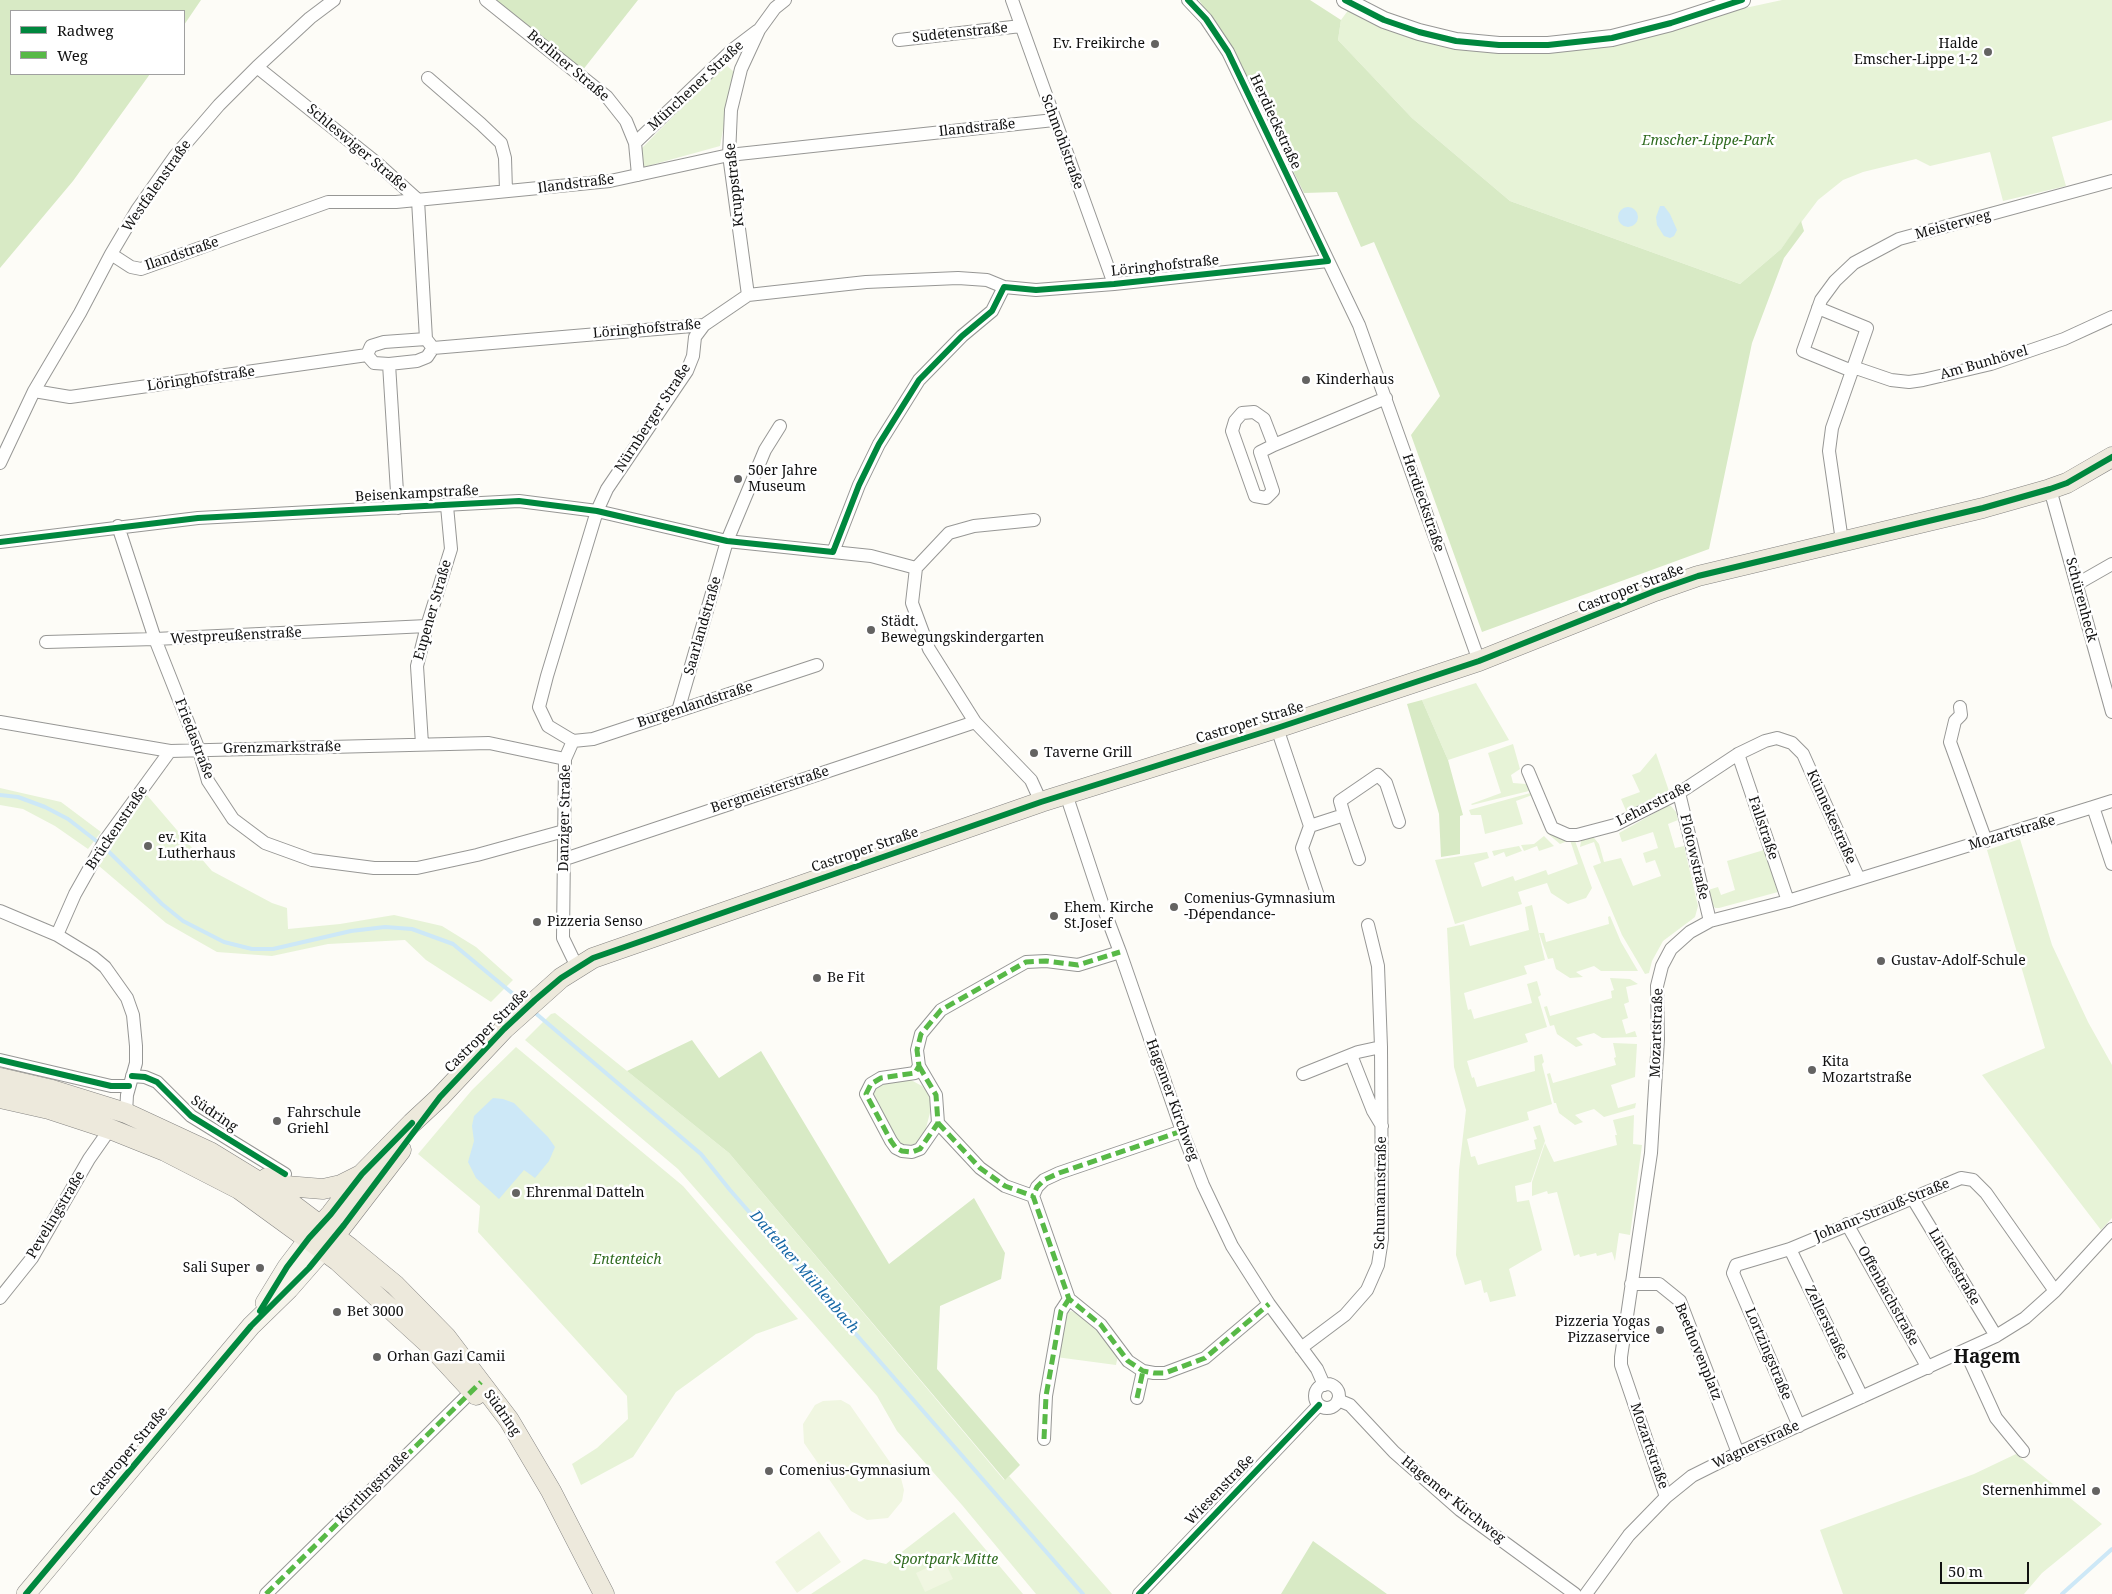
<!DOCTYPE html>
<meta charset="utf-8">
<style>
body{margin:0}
#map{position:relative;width:2112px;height:1594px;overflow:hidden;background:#fdfcf7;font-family:"Noto Serif",serif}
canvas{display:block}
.legend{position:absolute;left:10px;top:10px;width:175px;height:65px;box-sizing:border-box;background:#fff;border:1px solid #a0a0a0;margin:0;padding:6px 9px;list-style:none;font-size:15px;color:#111}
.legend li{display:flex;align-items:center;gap:10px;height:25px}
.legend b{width:25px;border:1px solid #a0a0a0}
.scale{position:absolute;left:1940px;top:1562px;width:89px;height:22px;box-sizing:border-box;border:2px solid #111;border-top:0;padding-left:6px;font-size:15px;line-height:18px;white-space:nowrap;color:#111;-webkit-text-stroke:4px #fff;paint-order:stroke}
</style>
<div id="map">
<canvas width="2112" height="1594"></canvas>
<ul class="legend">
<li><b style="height:6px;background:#00873e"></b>Radweg</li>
<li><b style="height:6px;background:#58b947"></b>Weg</li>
</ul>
<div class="scale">50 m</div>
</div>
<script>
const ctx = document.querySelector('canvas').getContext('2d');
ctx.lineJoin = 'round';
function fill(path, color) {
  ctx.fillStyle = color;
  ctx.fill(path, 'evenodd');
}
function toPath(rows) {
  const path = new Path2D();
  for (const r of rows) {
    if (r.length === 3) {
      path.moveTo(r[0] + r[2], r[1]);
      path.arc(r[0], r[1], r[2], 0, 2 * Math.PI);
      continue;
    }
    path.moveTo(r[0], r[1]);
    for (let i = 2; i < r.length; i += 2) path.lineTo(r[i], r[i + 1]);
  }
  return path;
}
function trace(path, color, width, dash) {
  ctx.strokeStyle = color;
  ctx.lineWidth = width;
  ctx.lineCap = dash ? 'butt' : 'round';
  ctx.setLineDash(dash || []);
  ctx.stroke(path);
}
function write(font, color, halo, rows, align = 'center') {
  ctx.font = font + ' "Noto Serif",serif';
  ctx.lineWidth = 5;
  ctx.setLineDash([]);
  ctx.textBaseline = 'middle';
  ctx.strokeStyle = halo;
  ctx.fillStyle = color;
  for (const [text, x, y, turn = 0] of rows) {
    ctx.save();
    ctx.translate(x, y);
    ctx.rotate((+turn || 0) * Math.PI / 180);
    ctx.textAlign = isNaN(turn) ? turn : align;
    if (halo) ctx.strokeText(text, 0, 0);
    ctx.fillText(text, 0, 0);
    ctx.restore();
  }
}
const green = toPath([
 [1782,0,2112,0,2112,120,2052,137,2066,186,2003,201,1990,152,1930,166,1916,159,1863,172,1843,180,1818,200,1781,249,1740,284,1510,201,1412,118,1338,40,1341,20,1352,5,1501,47,1671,24],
 [725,64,734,72,720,146,644,167,641,149],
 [1476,683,1509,740,1448,760,1422,700],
 [1513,744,1520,769,1511,775,1513,783,1526,784,1533,790,1472,805,1471,804,1501,793,1488,753],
 [1656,753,1669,791,1647,804,1627,813,1621,799,1640,792,1632,775,1640,772],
 [0,788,61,802,101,832,88,849,55,826,23,809,0,805],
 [1534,792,1535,794,1516,801,1523,824,1485,834,1481,815,1471,815,1469,810],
 [146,794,212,871,272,903,287,908,288,929,340,924,394,915,442,926,476,947,513,980,491,1002,426,960,405,940,328,944,272,956,217,952,166,923,99,866],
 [1667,806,1671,806,1676,812,1678,820,1668,824,1675,848,1684,846,1698,906,1695,917,1663,941,1652,961,1649,973,1645,974,1622,935,1593,866,1601,863,1594,842,1580,847,1582,836,1590,833,1599,844,1604,862,1621,858,1633,886,1661,876,1655,860,1646,863,1643,853,1658,848,1653,832,1622,842,1619,833],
 [1549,831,1574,838,1592,888,1586,898,1568,904,1551,893,1547,883,1518,892,1522,904,1455,924,1435,860,1487,852,1489,858,1474,863,1482,887,1513,876,1515,881,1546,870,1548,875,1578,864,1570,840,1560,844,1547,833],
 [1544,836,1554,846,1539,851,1537,846,1524,851,1521,845,1534,844],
 [2020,839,2052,945,2088,1022,2112,1065,2112,1218,2101,1230,1982,1075,2045,1048,1987,850],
 [1519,846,1522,851,1506,857,1504,852,1494,856,1492,851],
 [1764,850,1778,892,1719,908,1715,908,1712,904,1708,890,1718,887,1721,895,1735,890,1727,861],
 [1532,905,1545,960,1524,966,1527,974,1464,993,1468,1010,1471,1009,1474,1019,1532,1003,1527,984,1537,981,1541,995,1538,997,1547,1027,1525,1034,1528,1042,1467,1061,1472,1078,1474,1077,1477,1087,1535,1071,1534,1056,1542,1054,1544,1062,1542,1064,1552,1104,1527,1112,1529,1120,1467,1139,1471,1157,1475,1156,1478,1165,1536,1149,1534,1140,1537,1139,1533,1127,1540,1125,1545,1141,1531,1182,1515,1186,1517,1202,1529,1200,1542,1250,1509,1269,1516,1296,1490,1302,1487,1292,1484,1293,1481,1280,1465,1285,1456,1255,1459,1170,1466,1110,1454,1067,1447,928,1464,924,1470,946,1529,930,1525,907],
 [1610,916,1621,942,1638,971,1601,971,1594,966,1576,972,1583,977,1570,978,1556,969,1553,958,1548,959,1539,933,1544,933,1546,942,1609,924,1608,917],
 [1610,978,1630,979,1638,984,1626,987,1629,1002,1624,1004,1628,1018,1622,1020,1626,1034,1635,1031,1637,1037,1602,1038,1594,1033,1576,1038,1583,1045,1576,1047,1557,1034,1554,1025,1550,1026,1544,1007,1547,1006,1550,1016,1612,998,1611,991,1614,990],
 [555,1013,729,1153,1004,1480,1009,1476,1112,1594,1036,1594,962,1505,897,1431,877,1396,678,1169,525,1040,551,1014],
 [1613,1043,1637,1044,1635,1077,1611,1085,1618,1108,1636,1103,1635,1108,1604,1117,1594,1109,1575,1115,1583,1122,1575,1125,1559,1113,1556,1103,1554,1103,1547,1074,1550,1073,1553,1083,1616,1065,1614,1058,1616,1057],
 [516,1047,683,1186,798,1319,756,1334,676,1392,633,1457,581,1485,572,1464,597,1448,628,1419,627,1396,478,1232,480,1206,418,1154,472,1090],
 [890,1080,911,1080,922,1086,931,1095,932,1105,924,1136,917,1143,911,1145,902,1144,896,1139,874,1100,874,1089],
 [1634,1115,1633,1144,1642,1145,1630,1235,1619,1233,1615,1261,1612,1252,1597,1256,1596,1253,1580,1257,1579,1254,1574,1256,1557,1192,1548,1194,1547,1191,1532,1196,1532,1182,1545,1143,1554,1162,1617,1145,1615,1135,1617,1135,1613,1120],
 [1071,1311,1082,1315,1095,1326,1118,1355,1116,1365,1056,1357,1067,1313],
 [2016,1454,2102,1524,2042,1573,2024,1594,1843,1594,1820,1530,1974,1474],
 [954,1512,1023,1594,811,1594,864,1559,886,1564]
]);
const forest = toPath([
 [0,0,201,0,184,25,184,11,11,11,11,74,150,74,73,181,0,268],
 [496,0,638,0,582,71],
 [1199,0,1310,0,1341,20,1338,40,1412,118,1510,201,1740,284,1781,249,1801,221,1804,231,1784,258,1752,343,1709,549,1482,632,1411,435,1440,396,1374,242,1361,247,1337,192,1304,193,1236,56],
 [1422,700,1448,760,1463,815,1460,816,1460,854,1441,857,1439,814,1407,704],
 [692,1040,719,1078,761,1051,889,1264,974,1198,1005,1253,1001,1279,940,1306,937,1369,1020,1465,1005,1480,729,1153,627,1071],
 [1313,1541,1387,1594,1281,1594]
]);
const pitch = toPath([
 [841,1400,850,1405,901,1478,904,1490,902,1501,888,1518,867,1520,851,1511,804,1443,803,1424,815,1405,823,1401],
 [819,1531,841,1562,797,1593,775,1562],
 [944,1560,953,1579,925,1592,916,1573]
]);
const water = toPath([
 [1660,206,1664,206,1670,214,1677,230,1674,236,1670,238,1664,236,1657,225,1656,217],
 [1628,217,10],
 [493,1098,503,1099,514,1103,548,1137,555,1147,549,1161,535,1178,524,1170,499,1199,476,1178,468,1162,474,1141,472,1126,474,1116]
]);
const stream = toPath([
 [0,795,18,797,45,807,68,819,99,843],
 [105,848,162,904,183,921,224,942,252,949,273,949,351,931,385,927,412,929,453,944,524,1003],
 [533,1011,701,1154,730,1190,1083,1594],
 [2062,1594,2112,1549]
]);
const minor = toPath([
 [486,0,607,97,626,121,635,143,638,175],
 [1012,0,1114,284],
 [1188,0,1206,19,1228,52,1359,325,1479,661],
 [899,40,1021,26],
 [257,67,378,164,418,200,426,339],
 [428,78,481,124,501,143,505,158,506,191],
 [635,143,732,50,757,31],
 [111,254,131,267,141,269,328,202,396,202,610,181,729,155,1054,120],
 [748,295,729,155,731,110,741,69,759,30,775,8,785,0],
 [1818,308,1867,328,1852,371],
 [426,339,433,348,427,357,417,361,389,364,374,363,367,355,371,346,384,342,426,339],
 [433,348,704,325,748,295,866,282,958,278,987,280,1004,287,1036,290,1114,284,1328,261],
 [389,364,398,508],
 [1853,367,1891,380,1909,382,1923,380,1991,364,2064,339,2112,317],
 [34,391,70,397,367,355],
 [1274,445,1260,452,1273,491,1266,498,1255,496,1232,431,1235,421,1242,413,1254,412,1264,419,1274,445,1386,398],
 [0,463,34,391,80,313,111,254,137,210,175,156,219,105,257,67,310,18,334,0],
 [2050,489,2112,712],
 [118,526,155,639,199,750,208,781,233,819,265,843,312,860,374,868,417,868,477,855,564,831],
 [1842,541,1829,451,1832,428,1852,371,1803,351,1821,300,1835,281,1854,263,1899,239,2112,181],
 [0,542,198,518,519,501,597,511,727,541,871,556,916,568,912,603,929,649,975,722,1031,780,1041,802],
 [833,552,859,485,879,444,919,380,962,336,992,311,1004,287],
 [916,568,949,533,974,526,1034,520],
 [2077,584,2112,564],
 [46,642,155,639,427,626],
 [1960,707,1961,715,1955,721,1950,742,1986,841],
 [678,711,727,541,765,450,780,426],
 [0,722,170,751,489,743,565,759],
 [1277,728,1310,826,1302,848,1318,896],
 [573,741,593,739,817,665],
 [422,744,417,666,427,626,451,549,447,506],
 [1738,754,1788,901],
 [1528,771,1552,828,1568,835,1577,835,1615,825,1679,793,1738,754,1765,741,1777,738,1792,743,1803,754,1859,879],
 [1679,793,1710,921],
 [1066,794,1106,915,1120,952,1182,1131,1203,1185,1232,1246,1269,1304,1317,1369,1324,1385],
 [2112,801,2093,807,2112,864],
 [1344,815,1340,801,1378,775,1386,783,1399,822],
 [1310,826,1344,815,1359,859],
 [565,859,975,722],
 [0,911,57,935,93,957,105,967,127,998,133,1015,136,1046,136,1063,127,1095,126,1113],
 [57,935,75,894,106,839,170,751],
 [577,967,563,938,565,759,573,741,548,726,539,707,547,676,597,511,607,489,687,371,693,356,695,337,704,325],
 [1351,1055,1373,1111,1382,1126],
 [0,1060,111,1086,129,1086],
 [919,1066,936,1095,938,1123,920,1149,912,1152,902,1151,896,1148,891,1141,866,1094,871,1084,881,1078,915,1073,919,1066,917,1050,921,1034,941,1010,1026,962,1046,961,1078,965,1120,952],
 [1303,1074,1358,1052,1381,1047],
 [132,1076,145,1077,157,1082,191,1116,285,1174],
 [938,1123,980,1168,1005,1186,1033,1196],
 [1182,1131,1059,1173,1044,1180,1037,1187,1033,1196,1069,1299,1101,1325,1128,1361,1143,1371,1154,1373,1165,1373,1205,1358,1269,1304],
 [1913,1199,1996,1336],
 [1847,1224,1928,1368],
 [1790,1249,1862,1397],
 [1631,1284,1659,1284,1680,1301,1738,1453],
 [0,1298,32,1258,89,1159,110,1129],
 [1301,1348,1345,1315,1367,1290,1378,1265,1382,1239,1381,1047,1378,966,1368,925],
 [1965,1350,1996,1418,2023,1451],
 [1327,1396,12],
 [1137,1398,1143,1371],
 [1338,1400,1350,1405,1394,1452,1460,1510,1575,1594],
 [1799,1426,1733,1273,1736,1265,1790,1249,1961,1178,1973,1180,1986,1193,2055,1291],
 [1044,1439,1046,1396,1061,1311,1069,1299],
 [1666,1497,1621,1365,1621,1357,1651,1153,1658,1039,1657,986,1662,966,1671,949,1690,932,1710,921,1788,901,2093,807],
 [266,1594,477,1386],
 [1139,1594,1319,1405],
 [1586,1594,1629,1535,1666,1497,1692,1476,1738,1453,1996,1336,2025,1318,2055,1291,2112,1229]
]);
const tertiary = toPath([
 [1345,0,1384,20,1419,32,1456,41,1499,45,1548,45,1612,38,1671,23,1742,0]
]);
const secondary = toPath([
 [265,1303,287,1267,309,1238],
 [26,1594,251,1326,289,1289,324,1249]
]);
const primary = toPath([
 [0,1078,52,1090,126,1113,210,1152,277,1193,350,1248,395,1285,446,1337,509,1420,551,1491,604,1594],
 [0,1098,49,1109,110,1129,165,1151,239,1189,338,1261,430,1345,476,1395],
 [267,1178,286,1186,323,1189,341,1185,361,1175],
 [309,1238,331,1214,362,1174,412,1123,440,1097,504,1029,561,978,593,958,1041,802,1277,728,1479,661,1655,591,1698,576,1983,508,2050,489,2067,483,2112,457],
 [327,1246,401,1150]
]);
const quiet = toPath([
 [919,1066,936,1095,938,1123,920,1149,912,1152,902,1151,896,1148,891,1141,866,1094,871,1084,881,1078,915,1073,919,1066,917,1050,921,1034,941,1010,1026,962,1046,961,1078,965,1120,952],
 [938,1123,980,1168,1005,1186,1033,1196],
 [1182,1131,1059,1173,1044,1180,1037,1187,1033,1196,1069,1299,1101,1325,1128,1361,1143,1371,1154,1373,1165,1373,1205,1358,1269,1304],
 [1137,1398,1143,1371],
 [1044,1439,1046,1396,1061,1311,1069,1299],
 [266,1594,481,1382]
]);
const cycleway = toPath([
 [1345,0,1384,20,1419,32,1456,41,1499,45,1548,45,1612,38,1671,23,1742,0],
 [0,542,198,518,519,501,597,511,727,541,833,552,859,485,879,444,919,380,962,336,992,311,1004,287,1036,290,1114,284,1328,261,1228,52,1206,19,1188,0],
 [0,1060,111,1086,129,1086],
 [132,1076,145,1077,157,1082,191,1116,285,1174],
 [260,1311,287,1267,309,1238,331,1214,362,1174,412,1123],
 [26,1594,251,1326,309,1268,344,1225,440,1097,504,1029,535,1000,561,978,593,958,1041,802,1277,728,1479,661,1655,591,1698,576,1983,508,2050,489,2067,483,2112,457],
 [1139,1594,1319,1405]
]);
const markers = [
 [1155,44,5,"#646362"],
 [1988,52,5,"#646362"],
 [1306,380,5,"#646362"],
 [738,479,5,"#646362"],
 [871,630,5,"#646362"],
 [1034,753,5,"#646362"],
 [148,846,5,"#646362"],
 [1174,907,5,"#646362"],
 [1054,916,5,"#646362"],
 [537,922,5,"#646362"],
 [1881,961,5,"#646362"],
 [817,978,5,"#646362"],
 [1812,1070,5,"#646362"],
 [277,1121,5,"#646362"],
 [516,1193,5,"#646362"],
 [260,1268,5,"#646362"],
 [337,1312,5,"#646362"],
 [1660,1330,5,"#646362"],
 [377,1357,5,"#646362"],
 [769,1471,5,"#646362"],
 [2096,1491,5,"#646362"]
];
const streetNames = [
 ["Sudetenstraße",960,33,-6],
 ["Berliner Straße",568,66,40],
 ["Münchener Straße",696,86,-43],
 ["Herdieckstraße",1275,122,65],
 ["Ilandstraße",977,128,-6],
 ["Schmohlstraße",1062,142,70],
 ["Schleswiger Straße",357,148,40],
 ["Ilandstraße",576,184,-7],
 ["Kruppstraße",735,185,-96],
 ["Westfalenstraße",157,186,-55],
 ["Meisterweg",1953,225,-15],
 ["Ilandstraße",182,254,-19],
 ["Löringhofstraße",1165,266,-6],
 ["Löringhofstraße",647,329,-5],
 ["Am Bunhövel",1984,363,-16],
 ["Löringhofstraße",201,379,-8],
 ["Nürnberger Straße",653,418,-57],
 ["Beisenkampstraße",417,494,-3],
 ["Herdieckstraße",1423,503,71],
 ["Castroper Straße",1631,589,-21],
 ["Schürenheck",2081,600,75],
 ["Eupener Straße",433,610,-74],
 ["Saarlandstraße",703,626,-74],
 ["Westpreußenstraße",236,636,-3],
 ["Burgenlandstraße",695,705,-18],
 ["Castroper Straße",1250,723,-17],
 ["Friedastraße",194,739,69],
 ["Grenzmarkstraße",282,748,-1],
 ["Bergmeisterstraße",770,790,-18],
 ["Leharstraße",1654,804,-27],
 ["Künnekestraße",1831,817,66],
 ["Danziger Straße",565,818,-89],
 ["Brückenstraße",117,828,-56],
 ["Fallstraße",1763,828,71],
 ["Mozartstraße",2012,833,-17],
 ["Castroper Straße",865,850,-19],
 ["Flotowstraße",1694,857,77],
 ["Castroper Straße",487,1031,-45],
 ["Mozartstraße",1657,1033,-88],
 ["Hagemer Kirchweg",1172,1100,70],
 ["Südring",214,1114,34],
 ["Schumannstraße",1381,1193,-89],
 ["Johann-Strauß-Straße",1882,1210,-22],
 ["Pevelingstraße",56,1215,-59],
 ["Linckestraße",1954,1267,59],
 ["Offenbachstraße",1888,1296,61],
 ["Zellerstraße",1826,1323,64],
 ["Beethovenplatz",1698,1352,68],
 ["Lortzingstraße",1768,1354,67],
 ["Südring",502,1413,55],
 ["Wagnerstraße",1756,1445,-25],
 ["Mozartstraße",1649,1446,71],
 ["Castroper Straße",129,1452,-50],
 ["Körtlingstraße",373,1487,-45],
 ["Wiesenstraße",1220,1490,-46],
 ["Hagemer Kirchweg",1453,1500,39]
];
const poiNames = [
 ["Ev. Freikirche",1145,44,"right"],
 ["Halde",1978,44,"right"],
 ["Emscher-Lippe 1-2",1978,60,"right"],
 ["Kinderhaus",1316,380],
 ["50er Jahre",748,471],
 ["Museum",748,487],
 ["Städt.",881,622],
 ["Bewegungskindergarten",881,638],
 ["Taverne Grill",1044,753],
 ["ev. Kita",158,838],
 ["Lutherhaus",158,854],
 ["Comenius-Gymnasium",1184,899],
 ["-Dépendance-",1184,915],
 ["Ehem. Kirche",1064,908],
 ["St.Josef",1064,924],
 ["Pizzeria Senso",547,922],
 ["Gustav-Adolf-Schule",1891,961],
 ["Be Fit",827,978],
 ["Kita",1822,1062],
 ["Mozartstraße",1822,1078],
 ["Fahrschule",287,1113],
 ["Griehl",287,1129],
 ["Ehrenmal Datteln",526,1193],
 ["Sali Super",250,1268,"right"],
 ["Bet 3000",347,1312],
 ["Pizzeria Yogas",1650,1322,"right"],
 ["Pizzaservice",1650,1338,"right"],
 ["Orhan Gazi Camii",387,1357],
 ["Comenius-Gymnasium",779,1471],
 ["Sternenhimmel",2086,1491,"right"]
];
const parkNames = [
 ["Emscher-Lippe-Park",1708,141],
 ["Ententeich",627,1260],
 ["Sportpark Mitte",946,1560]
];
const waterNames = [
 ["Dattelner Mühlenbach",804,1272,49]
];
const districtNames = [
 ["Hagem",1987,1358]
];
fill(green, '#e7f3d7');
fill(forest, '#d8eac5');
fill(pitch, '#f0f6e1');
fill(water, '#cde8f7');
trace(stream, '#cde8f7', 4);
trace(minor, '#979795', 14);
trace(tertiary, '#979795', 18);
trace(secondary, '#8e8d8b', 20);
trace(primary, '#858482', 21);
trace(minor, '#fffffe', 12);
trace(tertiary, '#fffffe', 16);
trace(secondary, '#f6f4eb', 19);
trace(primary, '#ede9dc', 20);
trace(quiet, '#58b947', 5, [10, 5]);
trace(cycleway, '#00873e', 6);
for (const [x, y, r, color] of markers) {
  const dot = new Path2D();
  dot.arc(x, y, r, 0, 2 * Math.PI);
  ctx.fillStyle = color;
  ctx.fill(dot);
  trace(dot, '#fff', 2);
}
write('14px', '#111', '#fff', streetNames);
write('14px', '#111', '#fff', poiNames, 'left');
write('italic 14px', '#2f6b1f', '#fff', parkNames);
write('italic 15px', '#1768a6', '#fff', waterNames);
write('bold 19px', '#111', '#fff', districtNames);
</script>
